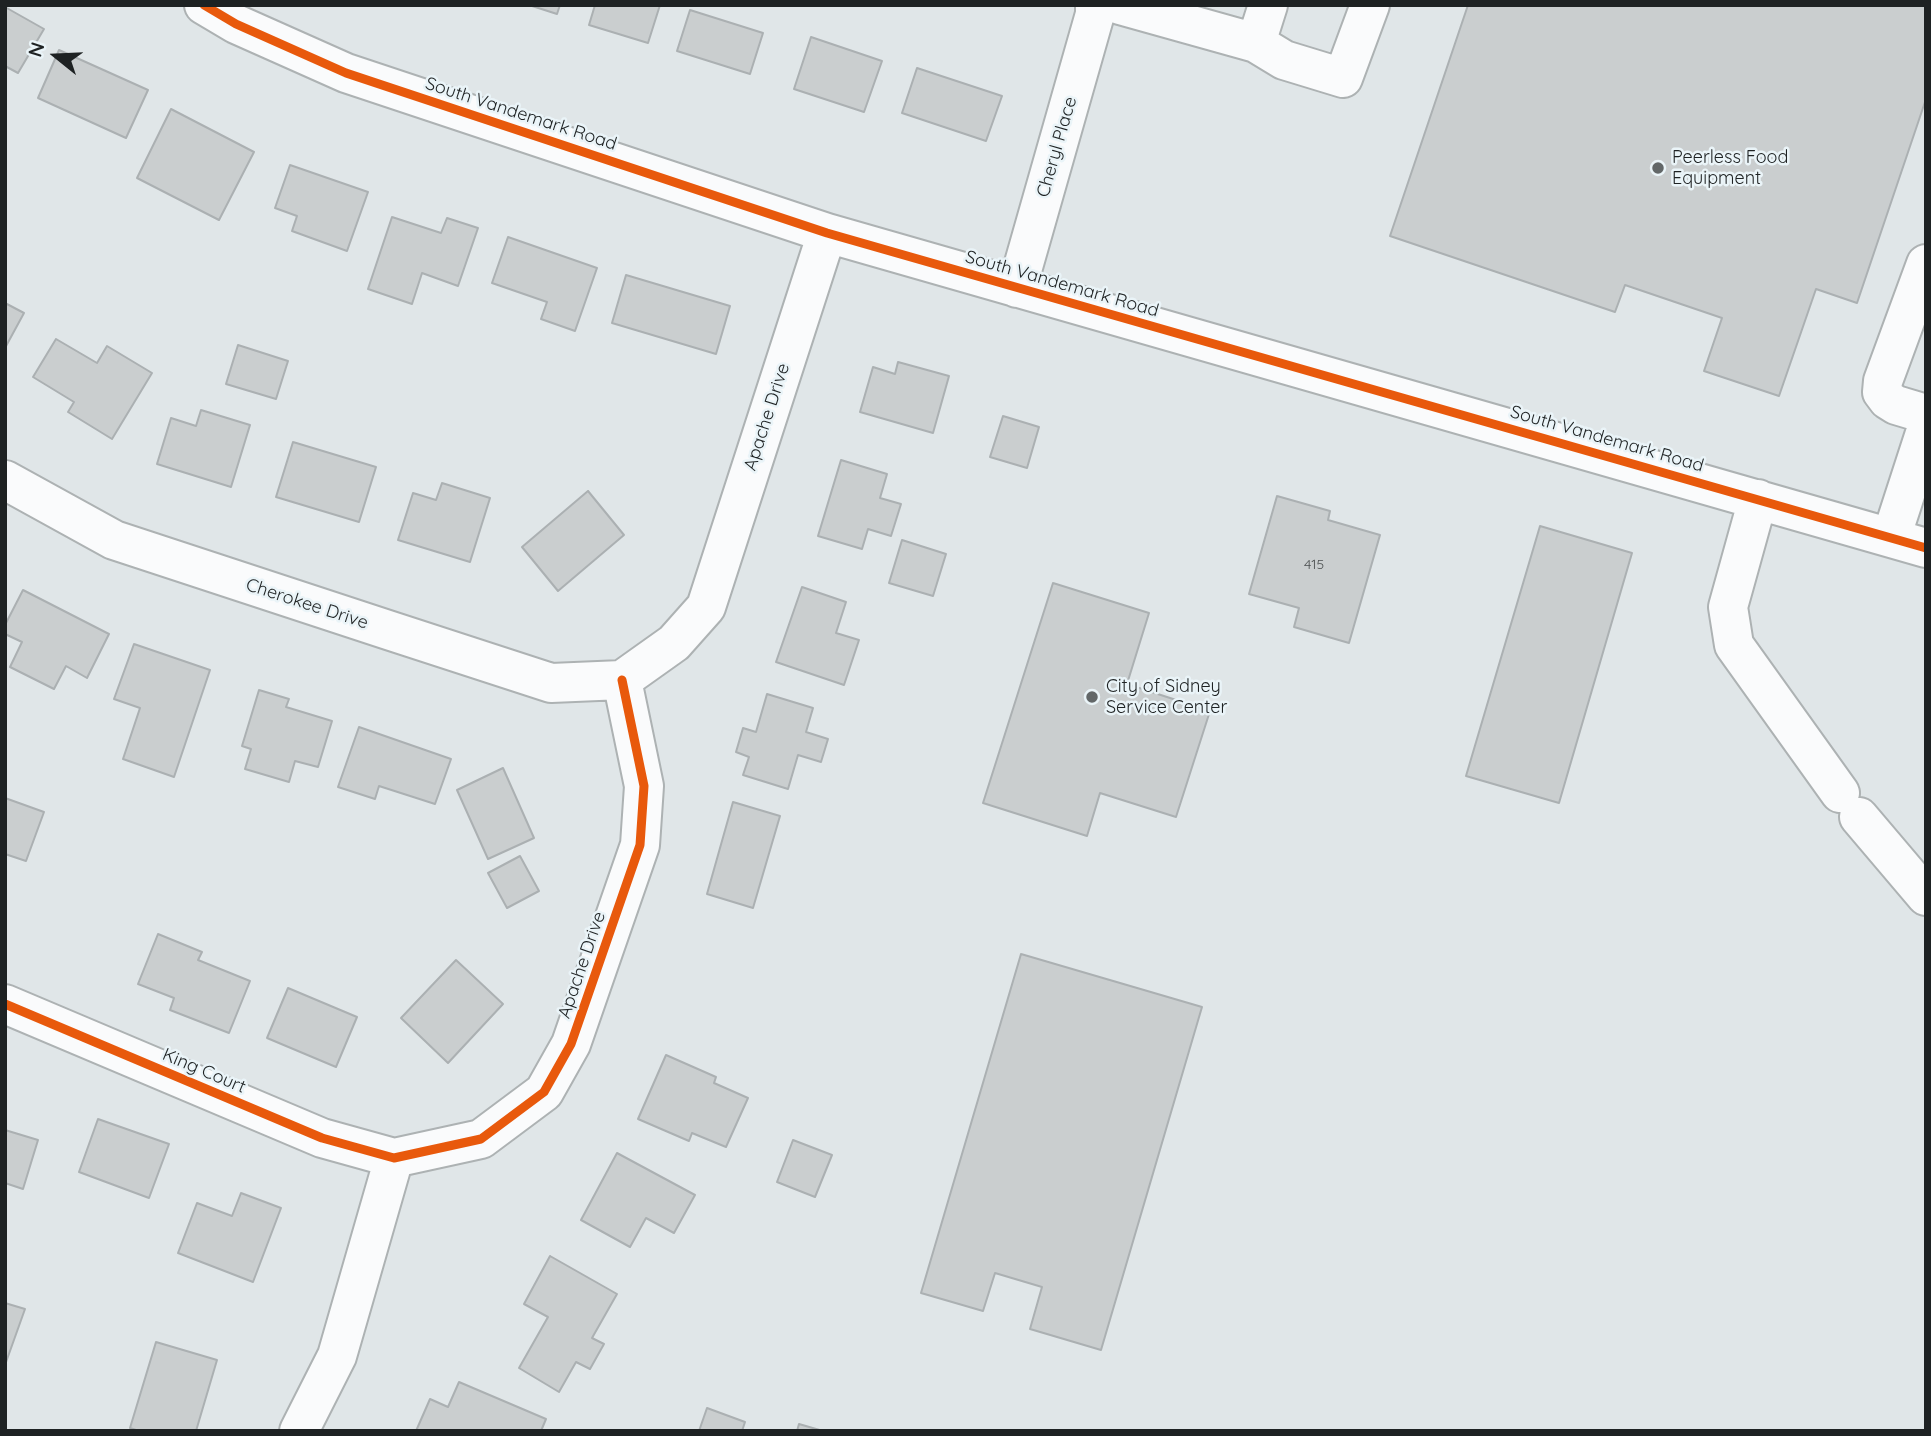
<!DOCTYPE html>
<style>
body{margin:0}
#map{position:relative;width:1931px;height:1436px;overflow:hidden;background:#e0e6e8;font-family:Quicksand,sans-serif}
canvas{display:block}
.frame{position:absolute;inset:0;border:7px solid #1e2223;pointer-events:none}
.north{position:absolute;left:21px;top:21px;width:70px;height:70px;-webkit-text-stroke:5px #eaf4f8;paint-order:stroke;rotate:288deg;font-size:19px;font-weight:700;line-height:28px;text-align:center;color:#1e2223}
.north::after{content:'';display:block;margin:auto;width:24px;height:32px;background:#1e2223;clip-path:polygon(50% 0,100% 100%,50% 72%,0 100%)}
</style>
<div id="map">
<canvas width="1931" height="1436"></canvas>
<div class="frame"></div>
<div class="north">N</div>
</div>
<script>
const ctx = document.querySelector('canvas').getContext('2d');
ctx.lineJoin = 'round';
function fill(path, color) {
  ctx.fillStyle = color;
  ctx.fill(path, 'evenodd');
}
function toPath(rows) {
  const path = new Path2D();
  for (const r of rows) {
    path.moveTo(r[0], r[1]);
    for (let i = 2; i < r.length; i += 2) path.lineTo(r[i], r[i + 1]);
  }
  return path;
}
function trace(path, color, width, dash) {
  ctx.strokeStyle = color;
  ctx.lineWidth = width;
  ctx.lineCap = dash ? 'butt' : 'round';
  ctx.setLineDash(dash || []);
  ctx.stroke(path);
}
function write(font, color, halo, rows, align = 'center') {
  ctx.font = font + ' Quicksand,sans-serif';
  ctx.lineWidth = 5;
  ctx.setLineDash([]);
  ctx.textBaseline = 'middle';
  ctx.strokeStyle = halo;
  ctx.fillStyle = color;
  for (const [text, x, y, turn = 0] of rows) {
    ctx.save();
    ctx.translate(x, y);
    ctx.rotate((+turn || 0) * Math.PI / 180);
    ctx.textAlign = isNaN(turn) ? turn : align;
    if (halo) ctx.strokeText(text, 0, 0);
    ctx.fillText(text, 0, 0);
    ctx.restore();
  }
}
const building = toPath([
 [529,5,560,5,557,14,529,5],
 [595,5,660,5,648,43,589,25,595,5],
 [1468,5,1926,5,1926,99,1857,303,1816,289,1779,396,1704,371,1722,318,1625,285,1615,312,1390,236,1468,5],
 [5,7,44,29,18,73,5,66,5,7],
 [690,10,763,33,750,74,677,51,690,10],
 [811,37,882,61,864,112,794,89,811,37],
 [59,50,148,90,126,138,38,98,59,50],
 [917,68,1002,96,986,141,902,113,917,68],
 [171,109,254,152,219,220,137,178,171,109],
 [290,165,368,192,347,251,292,231,297,216,275,208,290,165],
 [392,217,441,233,447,218,478,228,458,286,422,273,412,304,368,289,392,217],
 [508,237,597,268,575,331,541,319,547,302,492,283,508,237],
 [626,275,730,306,716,354,612,323,626,275],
 [5,303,24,313,5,348,5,303],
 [56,339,97,363,107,346,152,373,112,439,68,412,74,402,33,377,56,339],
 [238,345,288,361,276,399,226,384,238,345],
 [898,362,949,376,933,433,860,412,873,367,895,374,898,362],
 [201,410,250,425,231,487,157,464,171,418,196,426,201,410],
 [1003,416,1039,427,1027,468,990,457,1003,416],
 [293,442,376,467,359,522,276,497,293,442],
 [841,460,887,474,880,498,901,504,891,536,868,529,862,549,818,536,841,460],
 [442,483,490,498,470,562,398,540,413,493,436,500,442,483],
 [588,491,624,535,558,591,522,547,588,491],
 [1277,496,1330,511,1328,520,1380,535,1349,643,1294,627,1299,608,1249,594,1277,496],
 [1540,526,1632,553,1559,803,1466,776,1540,526],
 [902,540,946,554,933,596,889,583,902,540],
 [1053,583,1149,613,1127,684,1210,711,1176,817,1100,793,1087,836,983,803,1053,583],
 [802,587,846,602,836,633,859,640,844,685,776,662,802,587],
 [23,590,109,634,87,678,66,666,54,689,10,667,22,642,5,634,5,625,23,590],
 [134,644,210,670,174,777,123,759,140,708,114,699,134,644],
 [259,690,289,699,286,707,332,721,318,767,295,761,289,782,245,769,251,749,242,746,259,690],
 [767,694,813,708,806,732,828,739,821,762,798,755,788,789,743,775,749,757,736,752,743,728,756,732,767,694],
 [359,727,451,759,435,804,379,786,375,799,338,787,359,727],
 [503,768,534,838,488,859,457,790,503,768],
 [5,798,44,812,26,861,5,854,5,798],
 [733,802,780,816,753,908,707,894,733,802],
 [520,856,539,891,507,908,488,873,520,856],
 [158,934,202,952,198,960,250,981,229,1033,170,1010,174,998,138,984,158,934],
 [1021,954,1202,1007,1101,1350,1030,1329,1042,1287,995,1273,983,1311,921,1293,1021,954],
 [456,960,503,1004,448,1063,401,1018,456,960],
 [288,988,357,1017,336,1067,267,1038,288,988],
 [666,1055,716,1077,714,1083,748,1098,726,1147,692,1133,689,1141,638,1119,666,1055],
 [98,1119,169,1144,149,1198,79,1172,98,1119],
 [5,1130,38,1140,23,1189,5,1183,5,1130],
 [793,1140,832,1155,815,1197,777,1182,793,1140],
 [617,1153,695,1195,674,1233,646,1218,630,1247,581,1220,617,1153],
 [241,1193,281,1208,253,1282,178,1253,197,1203,232,1216,241,1193],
 [550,1256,617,1294,592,1338,604,1344,590,1369,576,1362,559,1392,519,1368,548,1317,524,1304,550,1256],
 [5,1303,25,1309,5,1365,5,1303],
 [156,1342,217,1360,196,1431,139,1431,130,1428,156,1342],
 [459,1382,546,1419,541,1431,416,1431,430,1399,448,1407,459,1382],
 [707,1408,745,1422,742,1431,699,1431,707,1408],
 [799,1424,823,1431,797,1431,799,1424]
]);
const minor = toPath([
 [204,5,236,24,346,73,827,233,1926,548],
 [1120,5,1256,43,1284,60,1343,78,1370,5],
 [1256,43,1268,5],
 [1926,264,1883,381,1882,392,1888,400,1896,405,1926,414],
 [1017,288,1095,14,1095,5],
 [5,480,114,540,388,630,551,683,622,680],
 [1758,499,1728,607,1734,645,1840,793],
 [1891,538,1926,430],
 [622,680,674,643,706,607,827,233],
 [1859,817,1926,896],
 [5,1004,322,1138,394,1158,481,1139,544,1092,571,1044,640,845,644,786,622,680],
 [299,1431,337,1356,394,1158]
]);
const cycleway = toPath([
 [204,5,236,24,346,73,827,233,1926,548],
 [5,1004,322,1138,394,1158,481,1139,544,1092,571,1044,640,845,644,786,622,680]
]);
const markers = [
 [1658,168,7,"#626768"],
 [1092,697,7,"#626768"]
];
const numberNames = [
 ["415",1314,565]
];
const streetNames = [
 ["South Vandemark Road",521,114,18],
 ["Cheryl Place",1057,147,-74],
 ["South Vandemark Road",1062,284,16],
 ["Apache Drive",767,417,-72],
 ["South Vandemark Road",1607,439,16],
 ["Cherokee Drive",307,604,18],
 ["Apache Drive",582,965,-71],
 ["King Court",204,1071,23]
];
const poiNames = [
 ["Peerless Food",1672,158],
 ["Equipment",1672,179],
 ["City of Sidney",1106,687],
 ["Service Center",1106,708]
];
fill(building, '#cacecf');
trace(building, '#abb0b2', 2);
trace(minor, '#adb2b3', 42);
trace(minor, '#fafbfc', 38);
trace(cycleway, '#e8590c', 9);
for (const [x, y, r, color] of markers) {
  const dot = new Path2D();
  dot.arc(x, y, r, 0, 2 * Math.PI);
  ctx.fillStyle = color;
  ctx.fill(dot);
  trace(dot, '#eaf4f8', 2.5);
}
write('14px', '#4b4f50', null, numberNames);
write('18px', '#1e2223', '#eaf4f8', streetNames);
write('18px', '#1e2223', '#eaf4f8', poiNames, 'left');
</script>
